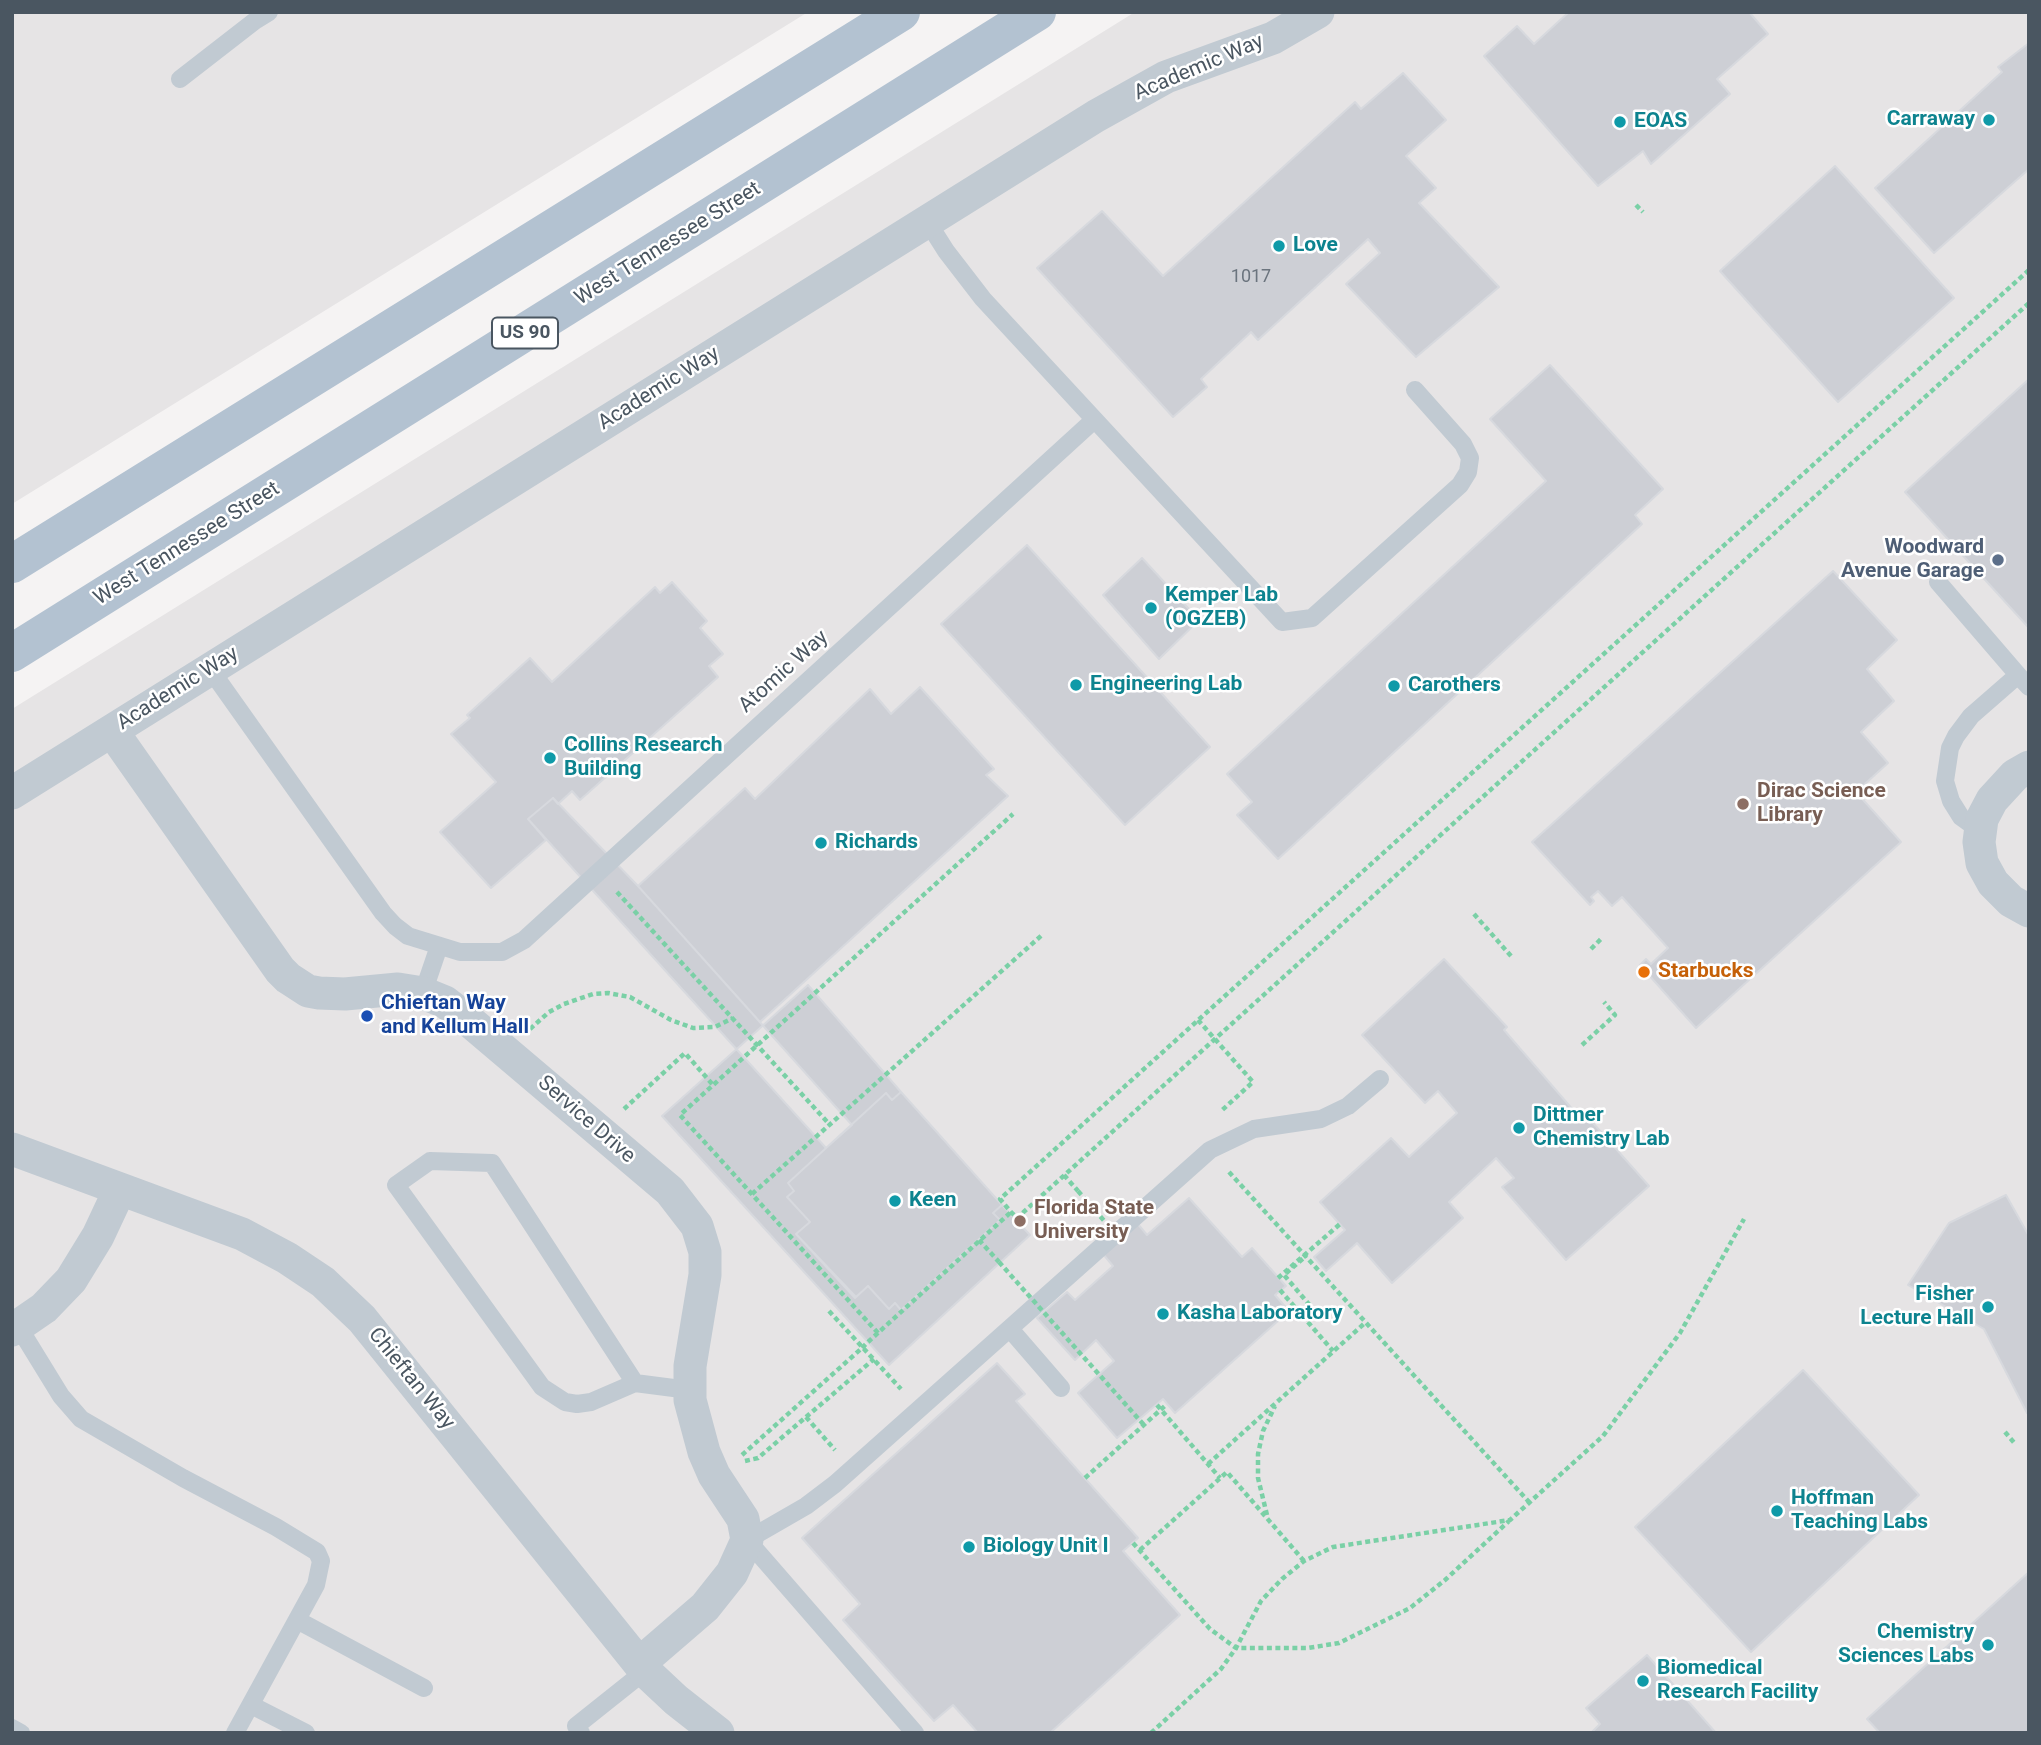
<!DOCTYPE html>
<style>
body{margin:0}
#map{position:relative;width:2041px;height:1745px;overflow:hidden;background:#f5f3f3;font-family:Roboto,sans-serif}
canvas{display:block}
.frame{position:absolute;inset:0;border:14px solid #4a5661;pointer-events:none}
</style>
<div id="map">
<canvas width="2041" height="1745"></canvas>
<div class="frame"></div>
</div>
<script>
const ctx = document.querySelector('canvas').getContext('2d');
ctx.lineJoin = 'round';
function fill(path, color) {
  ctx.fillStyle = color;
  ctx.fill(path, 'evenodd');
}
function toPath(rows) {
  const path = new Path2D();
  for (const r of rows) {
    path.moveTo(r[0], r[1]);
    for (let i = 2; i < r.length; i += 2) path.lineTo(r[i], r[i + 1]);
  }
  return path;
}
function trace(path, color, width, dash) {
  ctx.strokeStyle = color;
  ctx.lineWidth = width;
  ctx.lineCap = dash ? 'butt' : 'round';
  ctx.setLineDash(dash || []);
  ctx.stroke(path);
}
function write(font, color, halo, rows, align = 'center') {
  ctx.font = font + ' Roboto,sans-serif';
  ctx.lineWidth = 5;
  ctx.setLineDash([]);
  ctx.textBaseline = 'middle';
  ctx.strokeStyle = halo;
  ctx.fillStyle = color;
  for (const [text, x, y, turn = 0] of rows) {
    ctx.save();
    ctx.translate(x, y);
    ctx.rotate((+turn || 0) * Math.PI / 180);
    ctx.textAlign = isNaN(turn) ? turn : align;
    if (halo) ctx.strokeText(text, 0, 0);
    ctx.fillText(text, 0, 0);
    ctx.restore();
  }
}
const education = toPath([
 [12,12,808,12,12,504],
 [1135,12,2029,12,2029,1733,12,1733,12,709]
]);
const building = toPath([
 [1569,12,1749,12,1768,34,1717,79,1730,94,1651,164,1643,151,1598,186,1484,56,1517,26,1534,44,1569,12],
 [2029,43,2029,169,1934,253,1875,188,2002,72,1998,67,2029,43],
 [1403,73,1446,120,1406,156,1436,188,1419,203,1499,287,1416,357,1346,284,1380,253,1368,239,1258,340,1251,332,1201,379,1207,387,1173,417,1037,268,1102,211,1163,276,1355,102,1361,109,1403,73],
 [1835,166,1954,298,1838,402,1720,271,1835,166],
 [1550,365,1663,489,1635,515,1642,524,1278,859,1237,815,1252,802,1227,774,1546,481,1490,419,1550,365],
 [2029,379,2029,628,1905,492,2029,379],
 [1027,545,1210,747,1125,825,941,624,1027,545],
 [1142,558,1199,620,1159,659,1103,595,1142,558],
 [1833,571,1897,640,1867,669,1894,701,1861,732,1888,763,1856,792,1901,842,1696,1028,1640,965,1646,959,1651,964,1668,948,1622,897,1612,906,1598,891,1591,897,1594,901,1590,905,1532,842,1833,571],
 [672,582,707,621,700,628,723,654,709,666,718,677,580,800,572,791,558,804,553,798,528,819,546,840,491,888,440,832,496,782,451,734,470,718,467,715,530,658,552,682,655,587,660,593,672,582],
 [920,687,994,769,986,775,1008,796,760,1022,638,886,745,788,755,799,870,689,891,714,920,687],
 [553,798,638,886,852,1125,826,1148,528,819,553,798],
 [1444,959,1507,1027,1504,1030,1580,1118,1585,1114,1649,1186,1566,1260,1502,1187,1514,1178,1496,1158,1449,1202,1463,1218,1392,1283,1357,1243,1326,1271,1314,1257,1345,1230,1320,1202,1391,1138,1409,1157,1457,1113,1438,1091,1425,1103,1362,1035,1444,959],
 [808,985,901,1092,892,1100,886,1093,788,1183,794,1191,787,1197,810,1222,796,1234,856,1297,868,1286,889,1309,895,1303,901,1310,1000,1220,993,1213,1002,1205,1030,1235,889,1365,662,1116,808,985],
 [901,1092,1002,1205,993,1213,1000,1220,901,1310,895,1303,889,1309,868,1286,855,1298,796,1234,810,1222,787,1197,794,1191,788,1183,886,1093,892,1100,901,1092],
 [2006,1195,2029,1236,2029,1411,2027,1413,1984,1329,1908,1285,1949,1223,2006,1195],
 [1189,1198,1242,1257,1252,1248,1286,1286,1275,1295,1289,1311,1175,1413,1163,1399,1117,1438,1078,1393,1114,1361,1096,1340,1075,1360,1037,1318,1067,1292,1075,1300,1113,1266,1103,1254,1137,1223,1147,1235,1189,1198],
 [997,1363,1025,1394,1016,1401,1138,1538,1123,1551,1180,1615,1050,1733,978,1733,953,1705,934,1721,843,1620,860,1604,802,1538,997,1363],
 [1803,1370,1919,1495,1751,1652,1635,1527,1803,1370],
 [2029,1572,2029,1733,1880,1733,1867,1719,2029,1572],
 [1647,1655,1716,1733,1591,1733,1600,1724,1586,1708,1647,1655]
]);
const path = toPath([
 [1636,205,1643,212],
 [2029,270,1000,1199,1011,1212,1017,1218,2029,303],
 [617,892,830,1125],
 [1474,914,1511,956],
 [1591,949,1602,938],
 [1198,1020,1253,1082,1220,1112],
 [530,1029,549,1012,564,1004,593,994,608,993,630,997,671,1020,693,1028,715,1027,733,1018],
 [1582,1045,1615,1015,1604,1002],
 [624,1109,685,1053,713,1085],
 [1229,1172,1529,1502],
 [1064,1175,1078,1191],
 [752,1194,1042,935],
 [979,1240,999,1262],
 [1280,1290,1333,1351],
 [829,1311,901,1389],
 [1304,1317,1313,1309,1284,1275,1306,1256],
 [878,1333,680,1115,1013,814],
 [868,1342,1011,1212],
 [1157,1405,1220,1478],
 [806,1417,835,1450],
 [2005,1432,2016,1445],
 [742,1455,862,1348],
 [745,1461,758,1458,874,1359],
 [1208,1464,1366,1322],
 [1267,1515,1258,1478,1258,1454,1263,1431,1275,1406],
 [1133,1543,1210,1629,1236,1648,1308,1648,1339,1643,1410,1608,1445,1580,1509,1521],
 [1140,1550,1227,1472,1304,1561],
 [1151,1733,1221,1669,1236,1648,1261,1601,1282,1579,1304,1561,1333,1547,1510,1520,1603,1436,1680,1333,1744,1219]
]);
const lane = toPath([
 [180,79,256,20,269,12],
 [927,221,946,251,983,299,1282,622,1312,618,1460,485,1468,472,1470,458,1463,444,1415,390],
 [1938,582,2018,675],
 [210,669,383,913,395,926,408,936,460,952,502,952,524,940,1094,420],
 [1979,830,1961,817,1951,801,1945,781,1950,748,1956,736,1971,716,2018,675,2029,687],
 [423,993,439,946],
 [430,1161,492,1163,635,1383,591,1402,577,1404,565,1402,542,1387,396,1185,430,1161],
 [18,1326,61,1396,81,1419,183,1478,276,1527,317,1552,321,1561,316,1585,235,1733],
 [1010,1329,1061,1388],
 [635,1383,689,1390],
 [297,1620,424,1688],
 [251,1705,306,1733],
 [12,1728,21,1733],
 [581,1733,576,1726,645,1671],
 [915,1733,747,1540,806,1506,835,1484,1210,1150,1254,1129,1321,1119,1348,1106,1380,1079]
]);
const street = toPath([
 [112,731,280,970,288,978,308,991,319,993,345,994,398,989,423,993,445,1002,467,1019,670,1191,697,1226,705,1252,705,1275,690,1366,690,1400,704,1452,714,1475,743,1519,747,1540,732,1573,705,1607,640,1663],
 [2029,767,2015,775,1992,800,1982,819,1979,842,1982,863,1993,883,2011,901,2029,911],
 [12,793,1096,116,1166,77,1273,38,1318,12],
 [12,1149,242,1234,287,1258,323,1282,362,1319,645,1671,676,1700,718,1733],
 [12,1330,44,1308,71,1280,98,1236,120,1189]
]);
const primary = toPath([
 [12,564,901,12],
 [12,653,1037,12]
]);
const pathBridge = toPath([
 [1078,1191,1120,1239],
 [999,1262,1144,1425],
 [1278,1278,1340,1224],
 [862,1348,868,1342],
 [1085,1478,1167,1404]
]);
const markers = [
 [1989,120,7,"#0f9aa8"],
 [1620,122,7,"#0f9aa8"],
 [1279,246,7,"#0f9aa8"],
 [1998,560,7,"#5c6f8a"],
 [1151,608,7,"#0f9aa8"],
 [1076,685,7,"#0f9aa8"],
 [1394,686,7,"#0f9aa8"],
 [550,758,7,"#0f9aa8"],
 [1743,804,7,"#8d6e63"],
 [821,843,7,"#0f9aa8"],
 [1644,972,7,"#e8710a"],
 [367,1016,7,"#1a4fb4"],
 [1519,1128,7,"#0f9aa8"],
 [895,1201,7,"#0f9aa8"],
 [1020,1221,7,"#8d6e63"],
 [1988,1307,7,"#0f9aa8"],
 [1163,1314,7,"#0f9aa8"],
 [1777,1511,7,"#0f9aa8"],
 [969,1547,7,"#0f9aa8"],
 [1988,1645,7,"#0f9aa8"],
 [1643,1681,7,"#0f9aa8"]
];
const numberNames = [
 ["1017",1251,277]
];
const shields = [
 [525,333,66]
];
const shieldNames = [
 ["US 90",525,333]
];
const streetNames = [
 ["Academic Way",1199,68,-23],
 ["West Tennessee Street",668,244,-32],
 ["Academic Way",659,389,-32],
 ["West Tennessee Street",187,544,-32],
 ["Atomic Way",784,672,-42],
 ["Academic Way",178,689,-32],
 ["Service Drive",586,1120,41],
 ["Chieftan Way",411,1379,51]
];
const cultureNames = [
 ["Carraway",1975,120,"right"],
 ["EOAS",1634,122],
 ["Love",1293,246],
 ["Kemper Lab",1165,596],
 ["(OGZEB)",1165,620],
 ["Engineering Lab",1090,685],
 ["Carothers",1408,686],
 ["Collins Research",564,746],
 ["Building",564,770],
 ["Richards",835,843],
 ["Dittmer",1533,1116],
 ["Chemistry Lab",1533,1140],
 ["Keen",909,1201],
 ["Fisher",1974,1295,"right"],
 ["Lecture Hall",1974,1319,"right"],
 ["Kasha Laboratory",1177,1314],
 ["Hoffman",1791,1499],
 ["Teaching Labs",1791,1523],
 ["Biology Unit I",983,1547],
 ["Chemistry",1974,1633,"right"],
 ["Sciences Labs",1974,1657,"right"],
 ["Biomedical",1657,1669],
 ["Research Facility",1657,1693]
];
const serviceNames = [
 ["Woodward",1984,548],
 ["Avenue Garage",1984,572]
];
const educationNames = [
 ["Dirac Science",1757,792],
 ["Library",1757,816],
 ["Florida State",1034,1209],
 ["University",1034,1233]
];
const foodNames = [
 ["Starbucks",1658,972]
];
const transitNames = [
 ["Chieftan Way",381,1004],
 ["and Kellum Hall",381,1028]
];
fill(education, '#e6e4e5');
fill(building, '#cdcfd5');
trace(building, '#d7d9de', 2);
trace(path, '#7ad0a6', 4.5, [5, 3.5]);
trace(lane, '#c1cad2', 18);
trace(street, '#c1cad2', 33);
trace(primary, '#b3c2d1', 38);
trace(pathBridge, '#7ad0a6', 4.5, [5, 3.5]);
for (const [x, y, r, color] of markers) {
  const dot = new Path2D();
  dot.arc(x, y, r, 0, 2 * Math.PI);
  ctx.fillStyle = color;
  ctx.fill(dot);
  trace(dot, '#fff', 2.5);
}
write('18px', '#6b747e', null, numberNames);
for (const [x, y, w] of shields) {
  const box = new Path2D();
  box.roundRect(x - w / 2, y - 15.5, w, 31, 5);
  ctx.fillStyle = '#fff';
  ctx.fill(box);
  trace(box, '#4a5661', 2);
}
write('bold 19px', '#4a5661', null, shieldNames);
write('21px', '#4a5661', '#fff', streetNames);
write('bold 21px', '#0d838f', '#fff', cultureNames, 'left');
write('bold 21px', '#4e5e75', '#fff', serviceNames, 'right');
write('bold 21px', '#785e54', '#fff', educationNames, 'left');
write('bold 21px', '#c56008', '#fff', foodNames, 'left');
write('bold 21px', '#164399', '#fff', transitNames, 'left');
</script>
